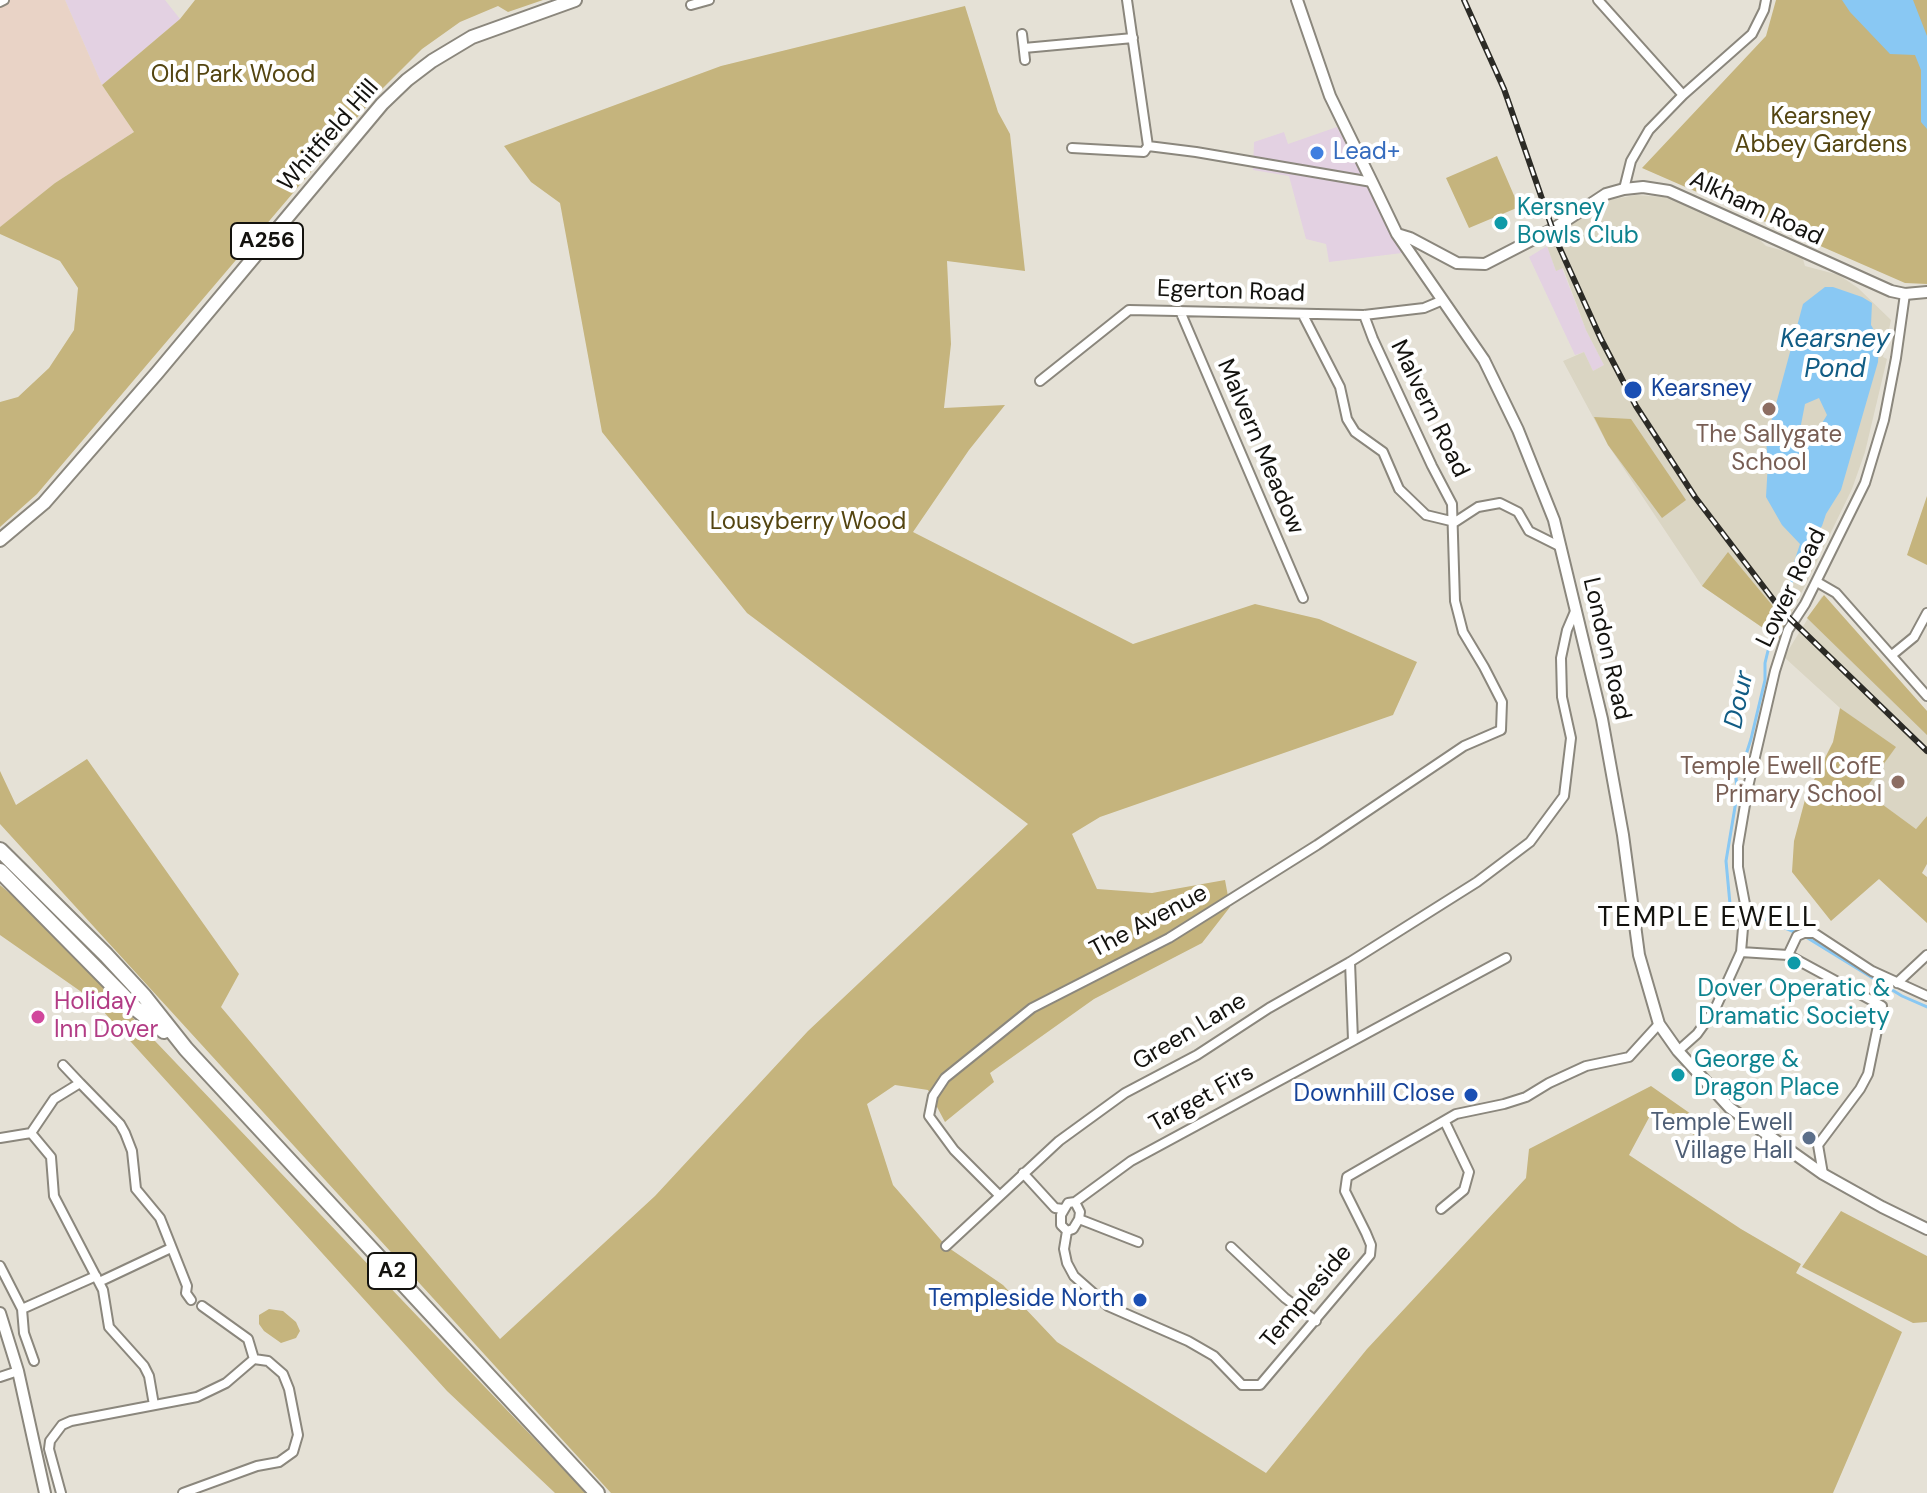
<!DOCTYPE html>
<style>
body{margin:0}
canvas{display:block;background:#e5e1d6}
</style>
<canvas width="1927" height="1493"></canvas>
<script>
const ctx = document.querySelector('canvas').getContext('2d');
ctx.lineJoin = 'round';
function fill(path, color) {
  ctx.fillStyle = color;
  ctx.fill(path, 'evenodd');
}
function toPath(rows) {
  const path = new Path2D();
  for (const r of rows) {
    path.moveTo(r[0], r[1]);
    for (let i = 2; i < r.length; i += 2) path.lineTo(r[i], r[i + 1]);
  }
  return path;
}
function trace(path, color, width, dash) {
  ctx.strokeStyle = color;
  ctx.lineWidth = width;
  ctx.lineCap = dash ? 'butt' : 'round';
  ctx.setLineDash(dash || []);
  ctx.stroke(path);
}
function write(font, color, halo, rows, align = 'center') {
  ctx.font = font + ' "DM Sans",sans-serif';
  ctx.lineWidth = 8;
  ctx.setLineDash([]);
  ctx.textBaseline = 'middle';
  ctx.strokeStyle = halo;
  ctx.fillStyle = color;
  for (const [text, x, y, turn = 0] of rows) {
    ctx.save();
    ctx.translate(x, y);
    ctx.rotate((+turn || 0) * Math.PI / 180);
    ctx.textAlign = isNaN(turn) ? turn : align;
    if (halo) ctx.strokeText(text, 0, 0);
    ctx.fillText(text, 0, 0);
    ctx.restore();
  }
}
const commercial = toPath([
 [65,0,165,0,180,19,102,85],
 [1337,127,1402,253,1329,262,1326,244,1306,239,1289,176,1253,170,1254,142,1284,132,1288,144],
 [1547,246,1556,271,1562,268,1586,330,1604,365,1593,371,1584,352,1575,355,1529,257]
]);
const industrial = toPath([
 [0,0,65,0,102,85,134,132,55,183,0,227]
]);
const built = toPath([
 [1636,195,1664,197,1699,207,1750,230,1766,246,1802,256,1805,266,1839,275,1858,288,1891,320,1883,357,1887,359,1865,452,1852,489,1779,639,1702,586,1608,445,1563,361,1584,352,1593,371,1604,365,1586,330,1563,268,1556,271,1547,246,1568,225,1603,201],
 [1822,596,1927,714,1927,816,1916,829,1863,791,1895,748,1840,708,1784,657]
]);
const green = toPath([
 [195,0,543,0,508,12,498,6,460,22,422,49,378,93,37,494,0,527,0,402,18,397,49,368,74,330,78,288,60,261,0,234,0,227,55,183,134,132,102,85,180,19],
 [1776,0,1927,0,1927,284,1905,283,1642,168,1766,36],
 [965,6,998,112,1010,134,1025,271,947,261,951,344,944,408,1005,405,969,450,913,532,1133,644,1255,604,1319,619,1417,662,1393,715,1100,817,1072,834,1097,889,1152,893,1225,880,1230,907,1202,943,1094,999,990,1073,994,1082,945,1122,928,1090,895,1085,867,1104,893,1185,946,1246,1003,1285,1057,1342,1266,1473,1367,1349,1526,1178,1529,1149,1651,1086,1701,1121,1703,1128,1694,1135,1652,1112,1629,1155,1741,1229,1801,1264,1796,1273,1902,1332,1833,1493,611,1493,0,824,0,771,16,805,87,759,239,974,221,1007,500,1339,655,1196,808,1031,1028,824,747,613,602,432,560,203,531,182,504,146,721,66],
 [1497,156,1519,207,1469,228,1446,178],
 [1594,417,1631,419,1686,500,1662,518,1608,445],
 [1927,496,1927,565,1907,555],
 [1728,552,1786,622,1779,639,1702,586],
 [1824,595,1927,711,1927,735,1807,618],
 [1840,708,1896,747,1864,791,1916,829,1927,816,1927,864,1922,873,1927,877,1927,923,1879,879,1831,921,1792,872,1794,841,1806,796,1833,742],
 [0,885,32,912,586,1493,555,1493,447,1391,93,1000,0,935],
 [1841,1211,1927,1256,1927,1322,1913,1323,1802,1267],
 [269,1309,283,1311,296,1322,300,1331,296,1338,281,1343,264,1331,259,1324,259,1315]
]);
const water = toPath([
 [1842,0,1913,0,1927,36,1927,129,1921,122,1921,70,1915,55,1890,54,1850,12],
 [1825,287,1833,287,1862,297,1872,303,1871,325,1879,339,1878,362,1841,490,1826,514,1822,526,1814,536,1801,572,1792,568,1800,544,1782,525,1766,497,1768,462,1766,441,1803,304],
 [1819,398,1827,415,1807,448,1798,440,1805,404]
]);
const stream = toPath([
 [1796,570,1775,622,1765,663,1765,680,1751,739,1744,761,1736,775,1737,795,1726,861,1730,904,1799,934],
 [1806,937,1902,996,1927,1007]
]);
const minor = toPath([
 [1127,0,1148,146,1196,152,1372,182],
 [1598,0,1683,95],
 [0,2,4,0],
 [691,5,709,0],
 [1022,34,1025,60],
 [1024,48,1133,38],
 [1072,148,1144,152,1148,146],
 [1624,189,1631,161,1649,130,1683,95,1752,34,1764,10,1766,0],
 [1180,311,1303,598],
 [1303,315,1340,387,1347,419,1355,432,1383,452,1399,489,1426,515,1455,522,1478,507,1500,503,1518,512,1529,531,1561,547],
 [1040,381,1129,310,1364,315,1424,308,1443,300],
 [1817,582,1836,593,1927,696],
 [1892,655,1914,637,1927,613],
 [1741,952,1788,955,1882,1006,1868,1074,1860,1089,1818,1145,1823,1174],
 [1788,955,1797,936,1804,933,1814,933,1872,971,1927,996],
 [1350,962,1353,1040],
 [1897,983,1927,955],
 [1678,1051,1697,1034,1715,1009,1741,952,1745,904,1738,867,1738,846,1748,787,1775,671,1788,630,1805,604,1865,483,1884,420,1896,358,1905,294],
 [80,1083,120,1124,125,1133,132,1151,136,1189,160,1218,187,1286,186,1293,191,1300],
 [31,1133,51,1157,54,1196,103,1290,109,1327,144,1366,149,1376,154,1405],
 [0,1138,31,1133,54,1099,80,1083,63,1065],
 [1023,1173,1055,1208,1063,1209],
 [999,1195,954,1150,929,1116,933,1096,945,1078,1032,1008,1169,938,1317,845,1464,746,1501,730,1502,702,1484,667,1463,632,1455,601,1452,504,1432,466,1373,339,1364,315],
 [1075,1202,1131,1161,1506,958],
 [1075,1202,1080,1212,1079,1219,1073,1229,1067,1231,1061,1225,1061,1215,1068,1203,1075,1202],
 [1441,1209,1464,1190,1469,1172,1445,1122],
 [1079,1219,1138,1242],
 [1067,1231,1064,1249,1067,1263,1074,1276,1108,1306,1188,1341,1214,1356,1242,1385,1260,1385,1370,1255,1371,1245,1366,1233,1345,1191,1347,1177,1456,1114,1504,1104,1526,1097,1549,1083,1586,1066,1629,1057,1659,1024],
 [946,1246,1059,1141,1125,1093,1197,1055,1269,1008,1350,962,1477,882,1530,842,1564,796,1571,738,1562,697,1561,658,1567,630,1576,609],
 [1231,1247,1285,1298,1316,1321],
 [0,1266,22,1309,24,1333,34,1361],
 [99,1282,171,1248],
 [202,1306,248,1339,254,1359],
 [22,1309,96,1276],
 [0,1377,18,1371],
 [61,1493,49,1449,50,1441,62,1425,71,1421,197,1397,226,1383,254,1359,268,1361,283,1374,289,1389,298,1435,293,1452,279,1462,257,1466,183,1493]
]);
const tertiary = toPath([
 [1297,0,1330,96,1372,182,1397,234,1484,360,1518,430,1554,520,1602,719,1623,835,1639,955,1659,1024,1678,1051,1730,1108,1823,1174,1882,1207,1927,1229],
 [1397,234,1410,238,1457,263,1485,264,1553,229,1606,194,1624,189,1643,187,1669,191,1891,291,1905,294,1927,292],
 [0,1313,18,1371,45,1493]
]);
const primary = toPath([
 [0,540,44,503,157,373,382,104,407,80,432,61,472,37,575,0]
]);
const trunk = toPath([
 [0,850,106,955,144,996,186,1049,597,1493],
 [0,871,135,1008,164,1031]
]);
const rail = toPath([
 [1464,0,1504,89,1557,242,1601,339,1636,406,1695,497,1782,611,1927,751]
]);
const markers = [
 [1317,153,8,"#3f7fe0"],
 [1501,223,8,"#0f9aa8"],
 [1633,390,10,"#1a4fb4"],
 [1769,409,8,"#8d6e63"],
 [1898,782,8,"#8d6e63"],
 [1794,963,8,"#0f9aa8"],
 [38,1017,8,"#d1479c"],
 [1678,1075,8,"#0f9aa8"],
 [1471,1095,8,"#1a4fb4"],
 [1809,1138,8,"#5c6f8a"],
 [1140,1300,8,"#1a4fb4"]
];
const shields = [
 [267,241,72],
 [392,1271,48]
];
const shieldNames = [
 ["A256",267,241],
 ["A2",392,1271]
];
const parkNames = [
 ["Old Park Wood",233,76],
 ["Kearsney",1821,118],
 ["Abbey Gardens",1821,146],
 ["Lousyberry Wood",808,523]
];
const streetNames = [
 ["Whitfield Hill",329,136,-49],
 ["Alkham Road",1756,209,25],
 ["Egerton Road",1231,292,2],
 ["Malvern Road",1429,409,64],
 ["Malvern Meadow",1260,447,67],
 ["Lower Road",1792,588,-64],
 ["London Road",1606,649,77],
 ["The Avenue",1149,922,-28],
 ["Green Lane",1190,1032,-31],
 ["Target Firs",1202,1099,-29],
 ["Templeside",1307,1297,-50]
];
const shopNames = [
 ["Lead+",1333,153]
];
const cultureNames = [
 ["Kersney",1517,209],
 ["Bowls Club",1517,237],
 ["Dover Operatic &",1794,990,"center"],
 ["Dramatic Society",1794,1018,"center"],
 ["George &",1694,1061],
 ["Dragon Place",1694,1089]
];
const transitNames = [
 ["Kearsney",1651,390,"left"],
 ["Downhill Close",1455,1095],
 ["Templeside North",1124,1300]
];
const educationNames = [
 ["The Sallygate",1769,436],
 ["School",1769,464],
 ["Temple Ewell CofE",1882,768,"right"],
 ["Primary School",1882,796,"right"]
];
const hotelNames = [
 ["Holiday",54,1003],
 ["Inn Dover",54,1031]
];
const serviceNames = [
 ["Temple Ewell",1793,1124],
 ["Village Hall",1793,1152]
];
const waterNames = [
 ["Kearsney",1835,340],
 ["Pond",1835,370],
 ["Dour",1740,700,-78]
];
const quarterNames = [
 ["TEMPLE EWELL",1708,919]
];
fill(commercial, '#e3d1e2');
fill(industrial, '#e9d3c6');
fill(built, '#dad5c3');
fill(green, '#c5b47d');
fill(water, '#89c8f3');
trace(stream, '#89c8f3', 3);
trace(minor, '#8b877d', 12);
trace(tertiary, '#8b877d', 14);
trace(primary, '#8b877d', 16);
trace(trunk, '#8b877d', 18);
trace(minor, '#fff', 8);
trace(tertiary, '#fff', 10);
trace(primary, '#fff', 12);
trace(trunk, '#fff', 14);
trace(rail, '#2c2b26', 6);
trace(rail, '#fff', 3, [9]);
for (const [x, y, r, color] of markers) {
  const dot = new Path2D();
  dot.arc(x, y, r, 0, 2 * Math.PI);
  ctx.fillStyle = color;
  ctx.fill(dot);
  trace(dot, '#fff', 3);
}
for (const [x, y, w] of shields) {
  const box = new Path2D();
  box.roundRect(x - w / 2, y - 18, w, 36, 6);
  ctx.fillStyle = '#fff';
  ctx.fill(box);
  trace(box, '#13120e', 2);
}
write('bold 22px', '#13120e', null, shieldNames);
write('24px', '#544511', '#fff', parkNames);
write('24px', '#13120e', '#fff', streetNames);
write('24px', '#366cbe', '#fff', shopNames, 'left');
write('24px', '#0d838f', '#fff', cultureNames, 'left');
write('24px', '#164399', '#fff', transitNames, 'right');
write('24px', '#785e54', '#fff', educationNames);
write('24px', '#b23c85', '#fff', hotelNames, 'left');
write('24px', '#4e5e75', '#fff', serviceNames, 'right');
write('italic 26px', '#115c84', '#fff', waterNames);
ctx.letterSpacing = '2px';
write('28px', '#13120e', '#fff', quarterNames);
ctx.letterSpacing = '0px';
</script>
